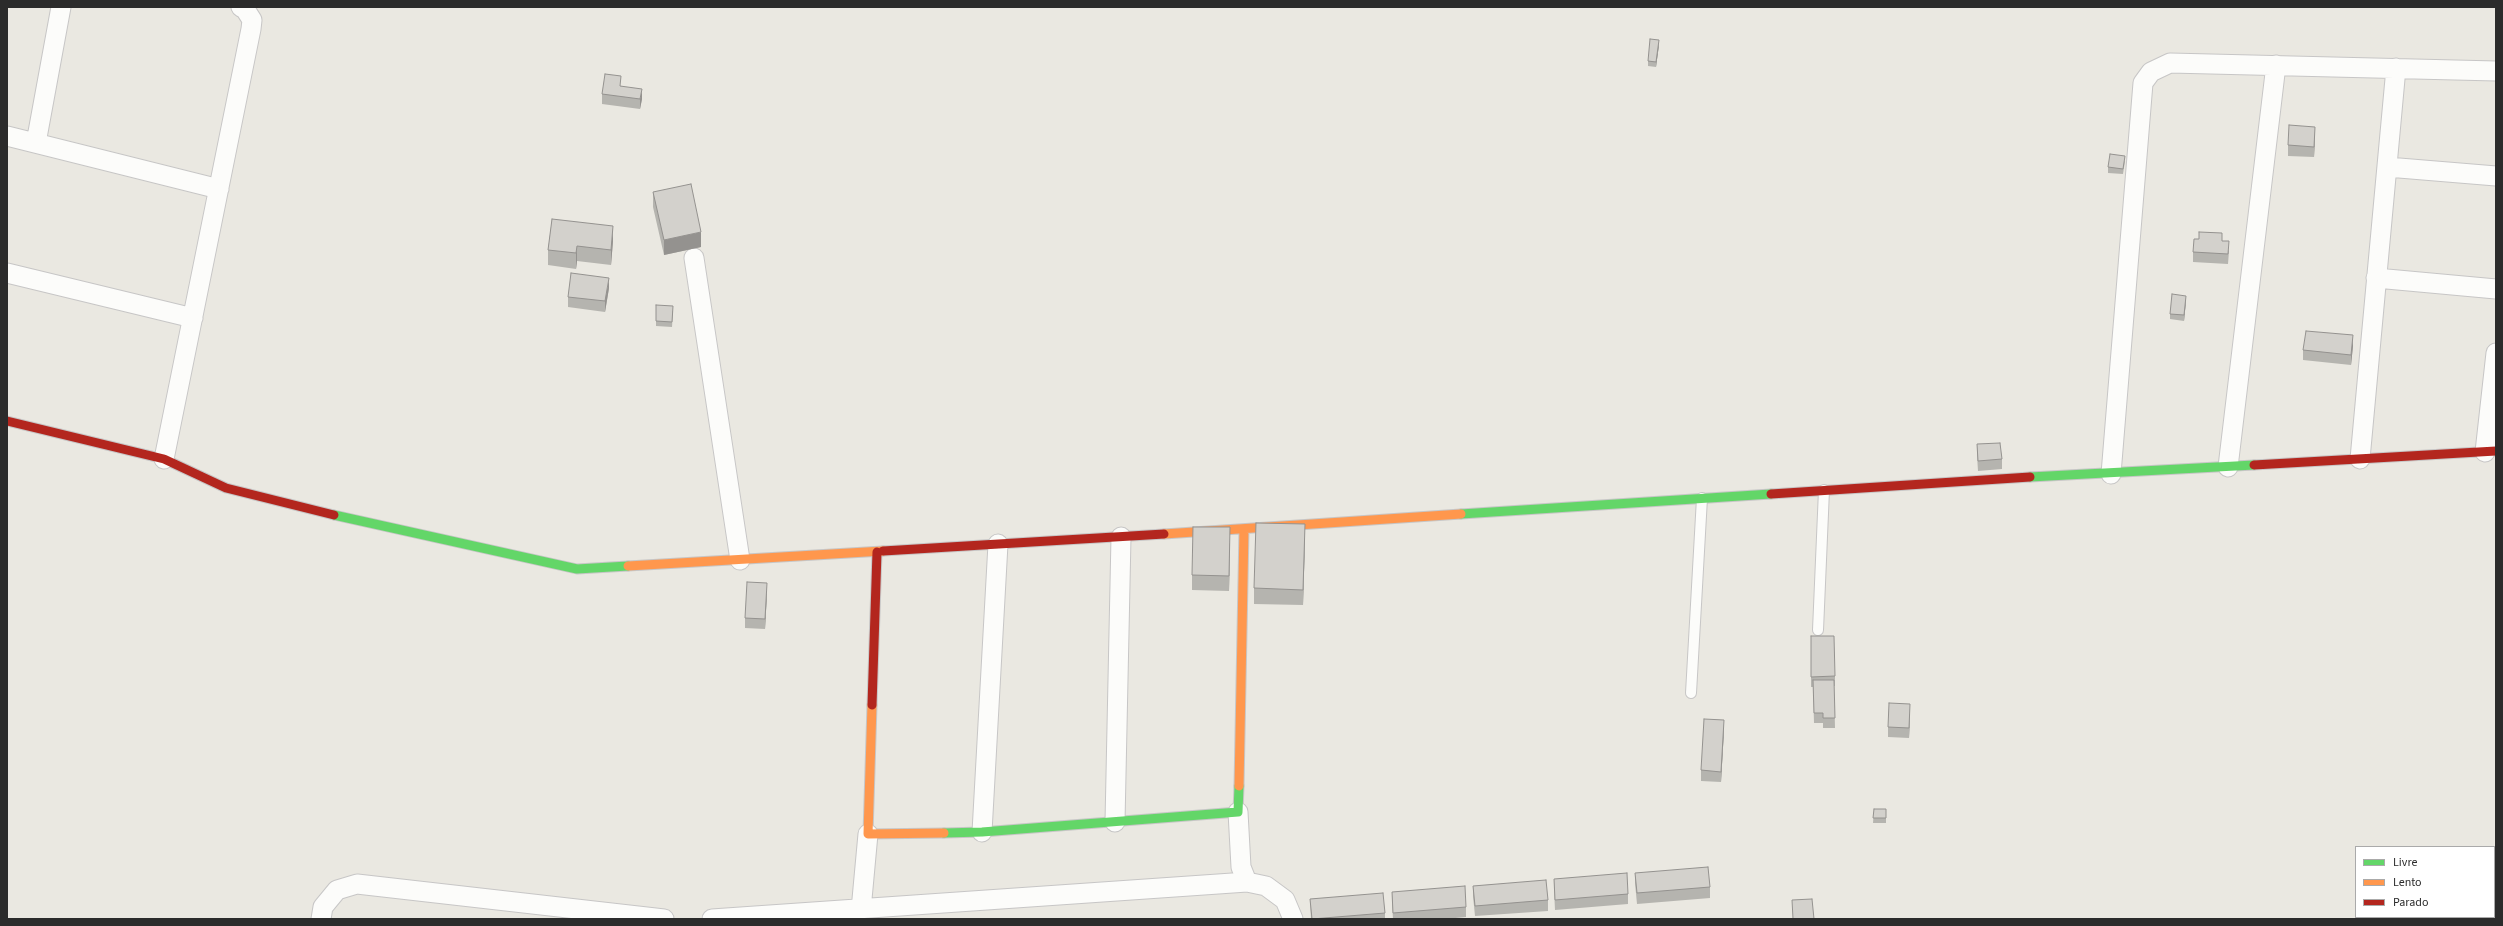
<!DOCTYPE html>
<style>
body{margin:0}
#map{position:relative;width:2503px;height:926px;overflow:hidden;background:#eae8e1;font-family:"Source Sans 3",sans-serif}
canvas{display:block}
.frame{position:absolute;inset:0;border:8px solid #2b2b2b;pointer-events:none}
.legend{position:absolute;left:2355px;top:846px;width:140px;height:72px;box-sizing:border-box;background:#fff;border:1px solid #aaa;margin:0;padding:5px 7px;list-style:none;font-size:12px;color:#2b2b2b}
.legend li{display:flex;align-items:center;gap:8px;height:20px}
.legend b{width:20px;border:1px solid #aaa}
</style>
<div id="map">
<canvas width="2503" height="926"></canvas>
<div class="frame"></div>
<ul class="legend">
<li><b style="height:5px;background:#63d668"></b>Livre</li>
<li><b style="height:5px;background:#ff974d"></b>Lento</li>
<li><b style="height:5px;background:#b3261e"></b>Parado</li>
</ul>
</div>
<script>
const ctx = document.querySelector('canvas').getContext('2d');
ctx.lineJoin = 'round';
function toPath(rows) {
  const path = new Path2D();
  for (const r of rows) {
    path.moveTo(r[0], r[1]);
    for (let i = 2; i < r.length; i += 2) path.lineTo(r[i], r[i + 1]);
  }
  return path;
}
function trace(path, color, width, dash) {
  ctx.strokeStyle = color;
  ctx.lineWidth = width;
  ctx.lineCap = dash ? 'butt' : 'round';
  ctx.setLineDash(dash || []);
  ctx.stroke(path);
}
function fill(path, color) {
  ctx.fillStyle = color;
  ctx.fill(path, 'evenodd');
}
const lane = toPath([
 [1818,630,1824,490],
 [1691,693,1702,498]
]);
const street = toPath([
 [7,136,219,189],
 [36,143,61,7],
 [2387,167,2496,176],
 [694,258,740,560],
 [7,273,193,318],
 [2376,278,2496,289],
 [2485,452,2496,353],
 [164,459,251,29,252,20,245,9,241,7],
 [2360,459,2396,68],
 [2228,467,2276,65],
 [2111,474,2143,83,2151,72,2170,63,2496,71],
 [1238,812,1241,867,1247,882,1266,886,1285,900,1293,919],
 [1115,822,1121,537],
 [982,832,998,544],
 [853,918,861,910,868,834],
 [321,919,323,907,337,890,357,884,664,919],
 [712,919,1247,882]
]);
const fast = toPath([
 [2030,477,2254,465],
 [1461,514,1771,494],
 [334,515,577,569,628,566],
 [944,833,982,832,1238,812,1239,786]
]);
const slow = toPath([
 [1164,534,1461,514],
 [628,566,883,551],
 [872,705,868,834,944,833],
 [1239,786,1244,529]
]);
const jam = toPath([
 [7,421,164,459,226,488,334,515],
 [2254,465,2496,451],
 [1771,494,2030,477],
 [883,551,1164,534],
 [872,705,877,552]
]);
const wall = toPath([
 [1659,45,1656,67,1648,66,1648,61],
 [621,86,642,99,640,109,602,104,602,94],
 [2315,137,2314,157,2288,156,2288,145],
 [2125,161,2123,174,2108,173,2108,167],
 [653,192,701,247,664,255,653,207],
 [552,219,613,241,611,265,577,261,576,269,548,265,548,250],
 [2222,241,2229,251,2228,264,2193,262,2193,252],
 [609,288,605,312,568,307,568,297],
 [2186,301,2184,321,2170,319,2170,314],
 [656,305,673,311,672,327,656,326],
 [2353,346,2351,365,2303,360,2303,350],
 [1977,444,2002,459,2002,469,1978,471,1977,455],
 [1305,539,1303,605,1254,604,1254,588],
 [1230,543,1229,591,1192,590,1192,575],
 [767,593,765,629,745,628,745,618],
 [1811,636,1835,676,1835,686,1834,686,1835,728,1823,728,1823,723,1814,723,1813,687,1811,687],
 [1910,714,1909,738,1888,737,1888,727],
 [1724,730,1721,782,1701,781,1701,770],
 [1874,809,1886,809,1886,823,1873,823],
 [1635,873,1710,887,1710,898,1637,904,1635,883],
 [1554,879,1628,894,1628,904,1555,910,1554,889],
 [1473,886,1548,900,1548,911,1475,916,1473,896],
 [1392,892,1466,907,1466,917,1445,919,1393,919,1392,903],
 [1310,899,1385,913,1385,919,1311,919]
]);
const shadedWall = toPath([
 [1659,40,1659,45,1656,67,1656,62],
 [642,89,642,99,640,109,640,99],
 [2315,127,2315,137,2314,157,2314,147],
 [613,226,613,241,611,265,611,250],
 [701,232,701,247,664,255,664,240],
 [577,246,577,261,576,269,576,253],
 [609,278,609,288,605,312,605,301],
 [2186,296,2186,301,2184,321,2184,315],
 [2353,335,2353,346,2351,365,2351,355],
 [1305,524,1305,539,1303,605,1303,590],
 [1230,527,1230,543,1229,591,1229,576],
 [767,583,767,593,765,629,765,619],
 [1910,704,1910,714,1909,738,1909,728],
 [1724,720,1724,730,1721,782,1721,772]
]);
const building = toPath([
 [1650,39,1659,40,1656,62,1648,61,1650,39],
 [605,74,621,76,620,86,642,89,640,99,602,94,605,74],
 [2289,125,2315,127,2314,147,2288,145,2289,125],
 [2110,154,2125,156,2123,169,2108,167,2110,154],
 [691,184,701,232,664,240,653,192,691,184],
 [552,219,613,226,611,250,577,246,576,253,548,250,552,219],
 [2199,232,2222,233,2222,241,2229,241,2228,254,2193,252,2194,239,2199,239,2199,232],
 [571,273,609,278,605,301,568,297,571,273],
 [2172,294,2186,296,2184,315,2170,314,2172,294],
 [656,305,673,306,672,322,656,321,656,305],
 [2306,331,2353,335,2351,355,2303,350,2306,331],
 [2000,443,2002,459,1978,461,1977,444,2000,443],
 [1256,523,1305,524,1303,590,1254,588,1256,523],
 [1193,527,1230,527,1229,576,1192,575,1193,527],
 [747,582,767,583,765,619,745,618,747,582],
 [1811,636,1834,636,1835,676,1811,677,1811,636],
 [1813,680,1834,680,1835,718,1823,718,1823,713,1814,713,1813,680],
 [1889,703,1910,704,1909,728,1888,727,1889,703],
 [1704,719,1724,720,1721,772,1701,770,1704,719],
 [1874,809,1886,809,1886,818,1873,818,1874,809],
 [1708,867,1710,887,1637,893,1635,873,1708,867],
 [1627,873,1628,894,1555,900,1554,879,1627,873],
 [1546,880,1548,900,1475,906,1473,886,1546,880],
 [1465,886,1466,907,1393,913,1392,892,1465,886],
 [1383,893,1385,913,1312,919,1310,899,1383,893],
 [1812,899,1814,919,1793,919,1792,900,1812,899]
]);
trace(lane, '#c7c6c6', 12);
trace(street, '#c7c6c6', 21);
trace(fast, '#c7c6c6', 11);
trace(slow, '#c7c6c6', 11);
trace(jam, '#c7c6c6', 11);
trace(lane, '#fcfcfa', 10);
trace(street, '#fcfcfa', 19);
trace(fast, '#63d668', 9);
trace(slow, '#ff974d', 9);
trace(jam, '#b3261e', 9);
fill(wall, '#b5b4af');
fill(shadedWall, '#94928f');
fill(building, '#d3d1cc');
trace(building, '#94928f', 1);
</script>
